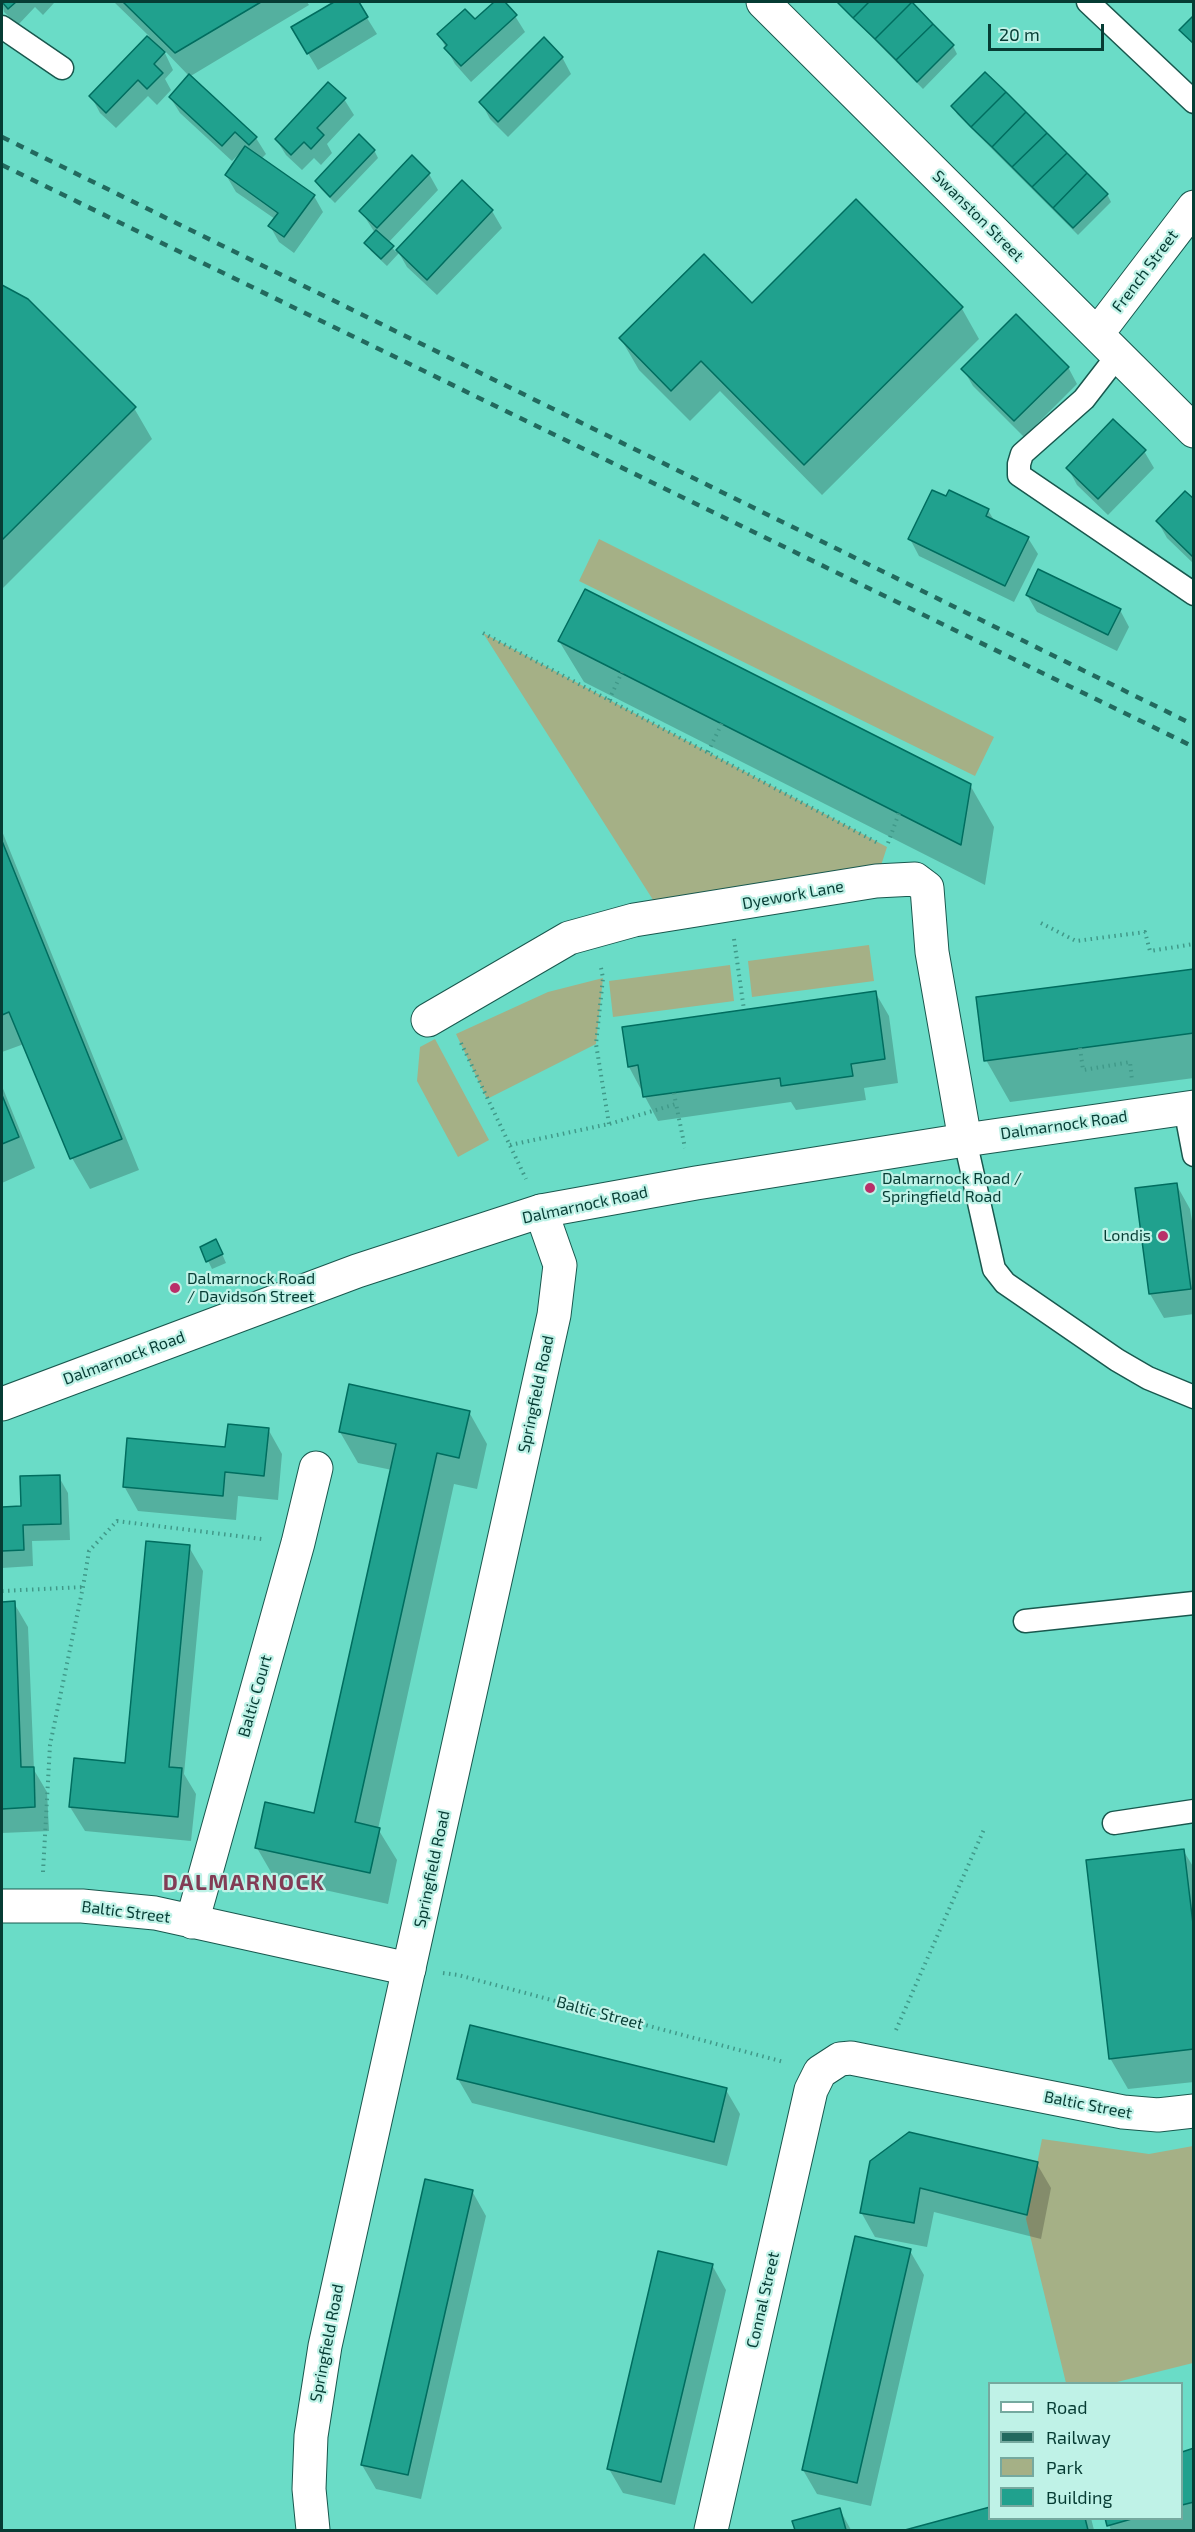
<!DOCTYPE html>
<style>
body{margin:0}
#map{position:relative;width:1195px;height:2532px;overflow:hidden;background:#6adcc7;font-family:"Exo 2",sans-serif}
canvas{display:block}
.frame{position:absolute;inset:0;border:3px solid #063c34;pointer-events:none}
.legend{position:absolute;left:988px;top:2382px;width:195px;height:138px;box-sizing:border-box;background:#bff2e7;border:2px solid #75a99f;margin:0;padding:8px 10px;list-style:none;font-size:18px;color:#063c34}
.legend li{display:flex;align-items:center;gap:12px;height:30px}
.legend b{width:30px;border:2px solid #75a99f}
.scale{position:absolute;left:988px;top:24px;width:116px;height:27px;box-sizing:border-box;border:3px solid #063c34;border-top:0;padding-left:8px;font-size:18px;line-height:21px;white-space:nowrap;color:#063c34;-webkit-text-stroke:4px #bff2e7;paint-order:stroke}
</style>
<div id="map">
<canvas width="1195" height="2532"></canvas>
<div class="frame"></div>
<ul class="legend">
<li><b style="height:8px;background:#fff"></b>Road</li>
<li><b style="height:8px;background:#22695e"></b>Railway</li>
<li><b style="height:16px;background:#a5b086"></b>Park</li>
<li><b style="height:16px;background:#20a18e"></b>Building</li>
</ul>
<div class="scale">20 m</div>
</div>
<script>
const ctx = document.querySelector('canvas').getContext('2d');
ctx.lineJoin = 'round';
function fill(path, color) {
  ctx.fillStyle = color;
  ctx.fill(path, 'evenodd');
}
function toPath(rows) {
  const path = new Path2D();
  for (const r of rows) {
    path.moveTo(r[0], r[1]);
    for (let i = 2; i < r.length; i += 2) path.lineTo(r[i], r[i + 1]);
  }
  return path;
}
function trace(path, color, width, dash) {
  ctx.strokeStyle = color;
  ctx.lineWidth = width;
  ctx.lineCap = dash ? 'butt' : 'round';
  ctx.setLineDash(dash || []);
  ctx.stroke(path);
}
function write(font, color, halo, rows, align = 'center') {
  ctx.font = font + ' "Exo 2",sans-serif';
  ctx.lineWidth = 4.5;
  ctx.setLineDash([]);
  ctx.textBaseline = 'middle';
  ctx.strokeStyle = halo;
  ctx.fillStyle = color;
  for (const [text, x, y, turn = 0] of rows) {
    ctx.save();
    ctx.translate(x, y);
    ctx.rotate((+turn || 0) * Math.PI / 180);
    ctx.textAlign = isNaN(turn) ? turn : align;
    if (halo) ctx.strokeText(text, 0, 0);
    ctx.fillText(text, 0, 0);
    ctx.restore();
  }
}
const green = toPath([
 [599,539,994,737,975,776,579,581],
 [483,633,887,847,876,881,662,914],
 [869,945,874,981,752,997,748,961],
 [730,965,734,1001,613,1017,609,981],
 [603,978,596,1044,487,1099,456,1034,548,992],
 [435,1039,489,1140,458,1157,417,1081,420,1047],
 [1042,2139,1149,2154,1193,2146,1193,2363,1113,2383,1066,2383,1026,2219]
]);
const shadow = toPath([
 [2,2,54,2,54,3,43,15,35,7,18,25,4,12],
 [114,2,307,2,309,5,189,77,256,138,266,154,261,159,314,196,323,212,294,253,279,242,270,226,275,219,236,192,226,175,240,156,239,154,232,161,180,113,170,97,189,76,163,49,173,70,165,79,171,90,157,105,148,96,116,128,100,113,91,96,149,36],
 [336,2,357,2,377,34,318,70,293,28],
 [496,2,502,2,515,16,525,32,471,82,455,64,439,35,475,21],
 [837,2,908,2,953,46,957,54,923,89],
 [1194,17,1194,46,1181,30],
 [562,57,571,74,508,137,490,119,481,102],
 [344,99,354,115,327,144,332,153,321,165,314,158,302,170,286,155,276,139],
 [953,106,1107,194,1111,202,1078,235,957,114],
 [374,150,378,158,335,203,321,189,316,182],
 [429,174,438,190,388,243,396,252,462,183,492,211,502,228,437,295,407,267,399,253,387,266,371,251,366,243,375,233,361,211],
 [2,287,27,301,134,408,152,439,2,589],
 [752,305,961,307,979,339,822,495,720,391,690,421,639,370,621,339],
 [1068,367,1077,384,1024,437,973,386,963,369],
 [1144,451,1154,468,1108,515,1077,485,1068,468],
 [1194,501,1194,564,1167,538,1158,522],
 [988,510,995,522,1028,538,1038,554,1014,602,919,556,910,539],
 [1027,595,1120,610,1129,627,1117,651,1037,612],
 [559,641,970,785,994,827,985,885,584,682],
 [2,831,139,1170,90,1189,72,1158,24,1044,2,1052],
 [1194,970,1194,1078,1010,1102,986,1060],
 [875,992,889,1016,898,1083,864,1088,866,1100,796,1110,791,1102,658,1121,629,1067],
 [2,1086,35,1168,2,1183],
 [1176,1184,1190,1209,1194,1233,1194,1314,1164,1318,1150,1294,1137,1190],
 [202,1248,220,1249,226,1263,212,1269],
 [469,1412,487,1444,477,1489,454,1484,378,1829,397,1860,388,1904,275,1879,257,1848,315,1815,392,1470,358,1463,340,1432],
 [268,1429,282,1454,278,1500,238,1496,236,1520,138,1511,124,1486,227,1449],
 [59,1477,68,1493,70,1540,32,1541,33,1566,2,1568,2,1508,23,1507],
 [189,1547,203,1571,184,1774,196,1794,191,1841,85,1831,70,1807,126,1764],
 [2,1603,14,1603,28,1627,34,1770,47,1792,49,1831,2,1833],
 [1183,1850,1194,1868,1194,2082,1128,2089,1110,2058],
 [458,2079,726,2090,740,2114,727,2166,472,2103],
 [910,2134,1037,2164,1051,2188,1041,2239,934,2212,927,2247,875,2237,861,2212],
 [472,2191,486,2216,421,2499,376,2489,362,2465],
 [910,2251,924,2275,871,2506,817,2494,803,2470],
 [712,2265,726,2290,675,2505,623,2493,609,2469],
 [1194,2450,1194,2530,1111,2530,1106,2518,1182,2518,1182,2453],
 [990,2508,990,2518,1091,2518,1094,2530,911,2530],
 [840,2510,851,2530,796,2530,794,2522]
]);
const building = toPath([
 [2,2,16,2,8,9,2,2],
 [123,2,261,2,175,53,123,2],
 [334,2,359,2,368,17,307,54,291,27,334,2],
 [494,2,505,2,517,15,461,66,444,48,447,45,437,34,465,9,475,19,494,2],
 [837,2,869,2,853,18,837,2],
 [869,2,912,2,875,39,853,18,869,2],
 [912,2,933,24,896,60,875,39,912,2],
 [1194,15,1194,44,1179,30,1194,15],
 [933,24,954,45,917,82,896,60,933,24],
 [147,36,165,52,154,64,163,73,147,89,138,80,106,113,89,96,147,36],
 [544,37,563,57,498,122,479,102,544,37],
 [985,72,1006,92,971,127,951,106,985,72],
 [189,74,257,137,249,145,235,132,222,146,169,97,189,74],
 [328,82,346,98,317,128,324,135,311,149,304,142,291,155,275,139,328,82],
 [1006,92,1026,112,992,147,971,127,1006,92],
 [1026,112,1047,133,1012,167,992,147,1026,112],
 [1047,133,1067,153,1032,187,1012,167,1047,133],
 [359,134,375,150,330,197,315,181,359,134],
 [245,146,315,195,284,237,268,226,278,213,225,175,245,146],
 [1067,153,1087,173,1053,208,1032,187,1067,153],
 [412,155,430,173,377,228,359,211,412,155],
 [1087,173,1108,194,1073,228,1053,208,1087,173],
 [462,180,493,210,427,280,396,250,462,180],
 [856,199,963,307,804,465,701,361,671,391,619,338,704,254,752,303,856,199],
 [376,230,394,246,381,259,364,243,376,230],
 [2,285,28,299,136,407,2,540,2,285],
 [1016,314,1069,367,1014,421,961,369,1016,314],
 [1113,419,1146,450,1098,499,1066,468,1113,419],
 [932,490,946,496,949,490,989,509,986,516,1029,537,1005,586,908,539,932,490],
 [1185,491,1194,499,1194,558,1156,521,1185,491],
 [1038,569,1121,609,1108,635,1026,595,1038,569],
 [585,589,971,784,961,845,558,641,585,589],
 [2,841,122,1139,70,1159,9,1012,2,1015,2,841],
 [1194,969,1194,1033,984,1061,976,997,1194,969],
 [876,991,885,1059,851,1064,853,1076,781,1086,780,1078,643,1097,638,1065,628,1067,622,1027,876,991],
 [2,1095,19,1137,2,1144,2,1095],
 [1177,1183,1191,1289,1149,1294,1135,1188,1177,1183],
 [216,1239,223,1254,206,1262,200,1247,216,1239],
 [349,1384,470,1411,459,1458,437,1453,355,1822,380,1828,370,1873,255,1848,265,1802,314,1813,396,1444,339,1432,349,1384],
 [228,1424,269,1428,264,1476,225,1472,223,1496,123,1487,127,1438,225,1447,228,1424],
 [60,1475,61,1524,23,1525,24,1550,2,1551,2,1507,21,1506,20,1476,60,1475],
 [146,1541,190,1545,169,1767,182,1768,178,1817,69,1807,74,1758,125,1763,146,1541],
 [15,1601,21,1767,34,1767,35,1807,2,1809,2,1602,15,1601],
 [1184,1849,1194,1932,1194,2049,1109,2059,1086,1860,1184,1849],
 [470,2025,727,2088,714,2142,457,2079,470,2025],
 [909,2132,1038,2162,1027,2215,920,2188,914,2223,860,2213,870,2161,909,2132],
 [425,2179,473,2190,408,2475,361,2465,425,2179],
 [855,2236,911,2249,857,2483,802,2470,855,2236],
 [658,2251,713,2264,661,2482,607,2469,658,2251],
 [1194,2448,1194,2502,1182,2505,1182,2452,1194,2448],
 [990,2507,990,2518,1085,2518,1088,2530,905,2530,990,2507],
 [840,2508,846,2530,795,2530,792,2521,840,2508],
 [1105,2518,1135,2518,1107,2526,1105,2518]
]);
const path = toPath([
 [483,633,878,843],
 [609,700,622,672],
 [708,752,722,723],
 [888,843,899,813],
 [1041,923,1076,941,1145,932,1150,951,1194,944],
 [734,939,744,1010],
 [601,968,603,978,596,1044,609,1124],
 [461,1043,526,1179],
 [1080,1048,1083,1070,1130,1062,1132,1080],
 [674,1093,676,1104],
 [510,1145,609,1124,676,1104,685,1148],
 [2,1591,83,1587],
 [43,1872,50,1745,83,1587,89,1551,117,1521,262,1539],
 [443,1973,458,1975,784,2062],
 [896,2030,985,1827]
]);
const lane = toPath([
 [1088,2,1194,102],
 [2,27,62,68],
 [1118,355,1084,399,1022,454,1019,464,1019,475,1194,594],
 [1185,1108,1194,1155],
 [965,1140,994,1269,1005,1283,1117,1360,1148,1378,1194,1397],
 [1025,1621,1194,1603],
 [1114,1823,1194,1811]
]);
const street = toPath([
 [763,2,1194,431],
 [1097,334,1194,207],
 [428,1020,569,938,634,920,876,881,915,879,927,888,932,952,965,1140],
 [2,1906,82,1906,155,1913,409,1969],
 [192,1922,298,1543,316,1468],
 [711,2530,811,2090,820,2072,840,2059,851,2058,1123,2112,1158,2115,1194,2111]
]);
const secondary = toPath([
 [313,2530,309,2489,311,2436,325,2346,554,1315,560,1265,541,1211]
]);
const primary = toPath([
 [2,1404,357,1271,541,1211,696,1183,965,1140,1194,1107]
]);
const rail = toPath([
 [2,137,1194,725],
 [2,165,1194,747]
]);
const markers = [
 [870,1188,6,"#b92f69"],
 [1163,1236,6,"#b92f69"],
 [175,1288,6,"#b92f69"]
];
const streetNames = [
 ["Swanston Street",978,216,45],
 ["French Street",1145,271,-53],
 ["Dyework Lane",793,895,-10],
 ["Dalmarnock Road",1064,1125,-8],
 ["Dalmarnock Road",585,1205,-12],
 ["Dalmarnock Road",124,1358,-20],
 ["Springfield Road",536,1394,-78],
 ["Baltic Court",255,1696,-74],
 ["Springfield Road",432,1869,-78],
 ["Baltic Street",126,1912,7],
 ["Baltic Street",600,2013,15],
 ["Baltic Street",1088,2105,11],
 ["Connal Street",763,2300,-77],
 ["Springfield Road",327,2343,-79]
];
const poiNames = [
 ["Dalmarnock Road /",882,1179],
 ["Springfield Road",882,1197],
 ["Londis",1151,1236,"right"],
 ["Dalmarnock Road",187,1279],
 ["/ Davidson Street",187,1297]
];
const districtNames = [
 ["DALMARNOCK",244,1883]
];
fill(green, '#a5b086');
fill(shadow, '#0003');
fill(building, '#20a18e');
trace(building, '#006d5f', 1.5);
trace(lane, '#19584e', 25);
trace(street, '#19584e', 35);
trace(secondary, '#19584e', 35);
trace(primary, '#19584e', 35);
trace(path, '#409989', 4, [1.5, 4.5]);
trace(lane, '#fff', 22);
trace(street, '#fff', 33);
trace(secondary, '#fff', 33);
trace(primary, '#fff', 33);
trace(rail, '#22695e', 4.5, [8, 8]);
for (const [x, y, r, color] of markers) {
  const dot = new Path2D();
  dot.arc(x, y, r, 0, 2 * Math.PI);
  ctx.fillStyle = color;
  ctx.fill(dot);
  trace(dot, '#bff2e7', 2);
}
write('16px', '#063c34', '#bff2e7', streetNames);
write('16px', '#063c34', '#bff2e7', poiNames, 'left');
ctx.letterSpacing = '1.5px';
write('bold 22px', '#823c55', '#bff2e7', districtNames);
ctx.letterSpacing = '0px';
</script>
